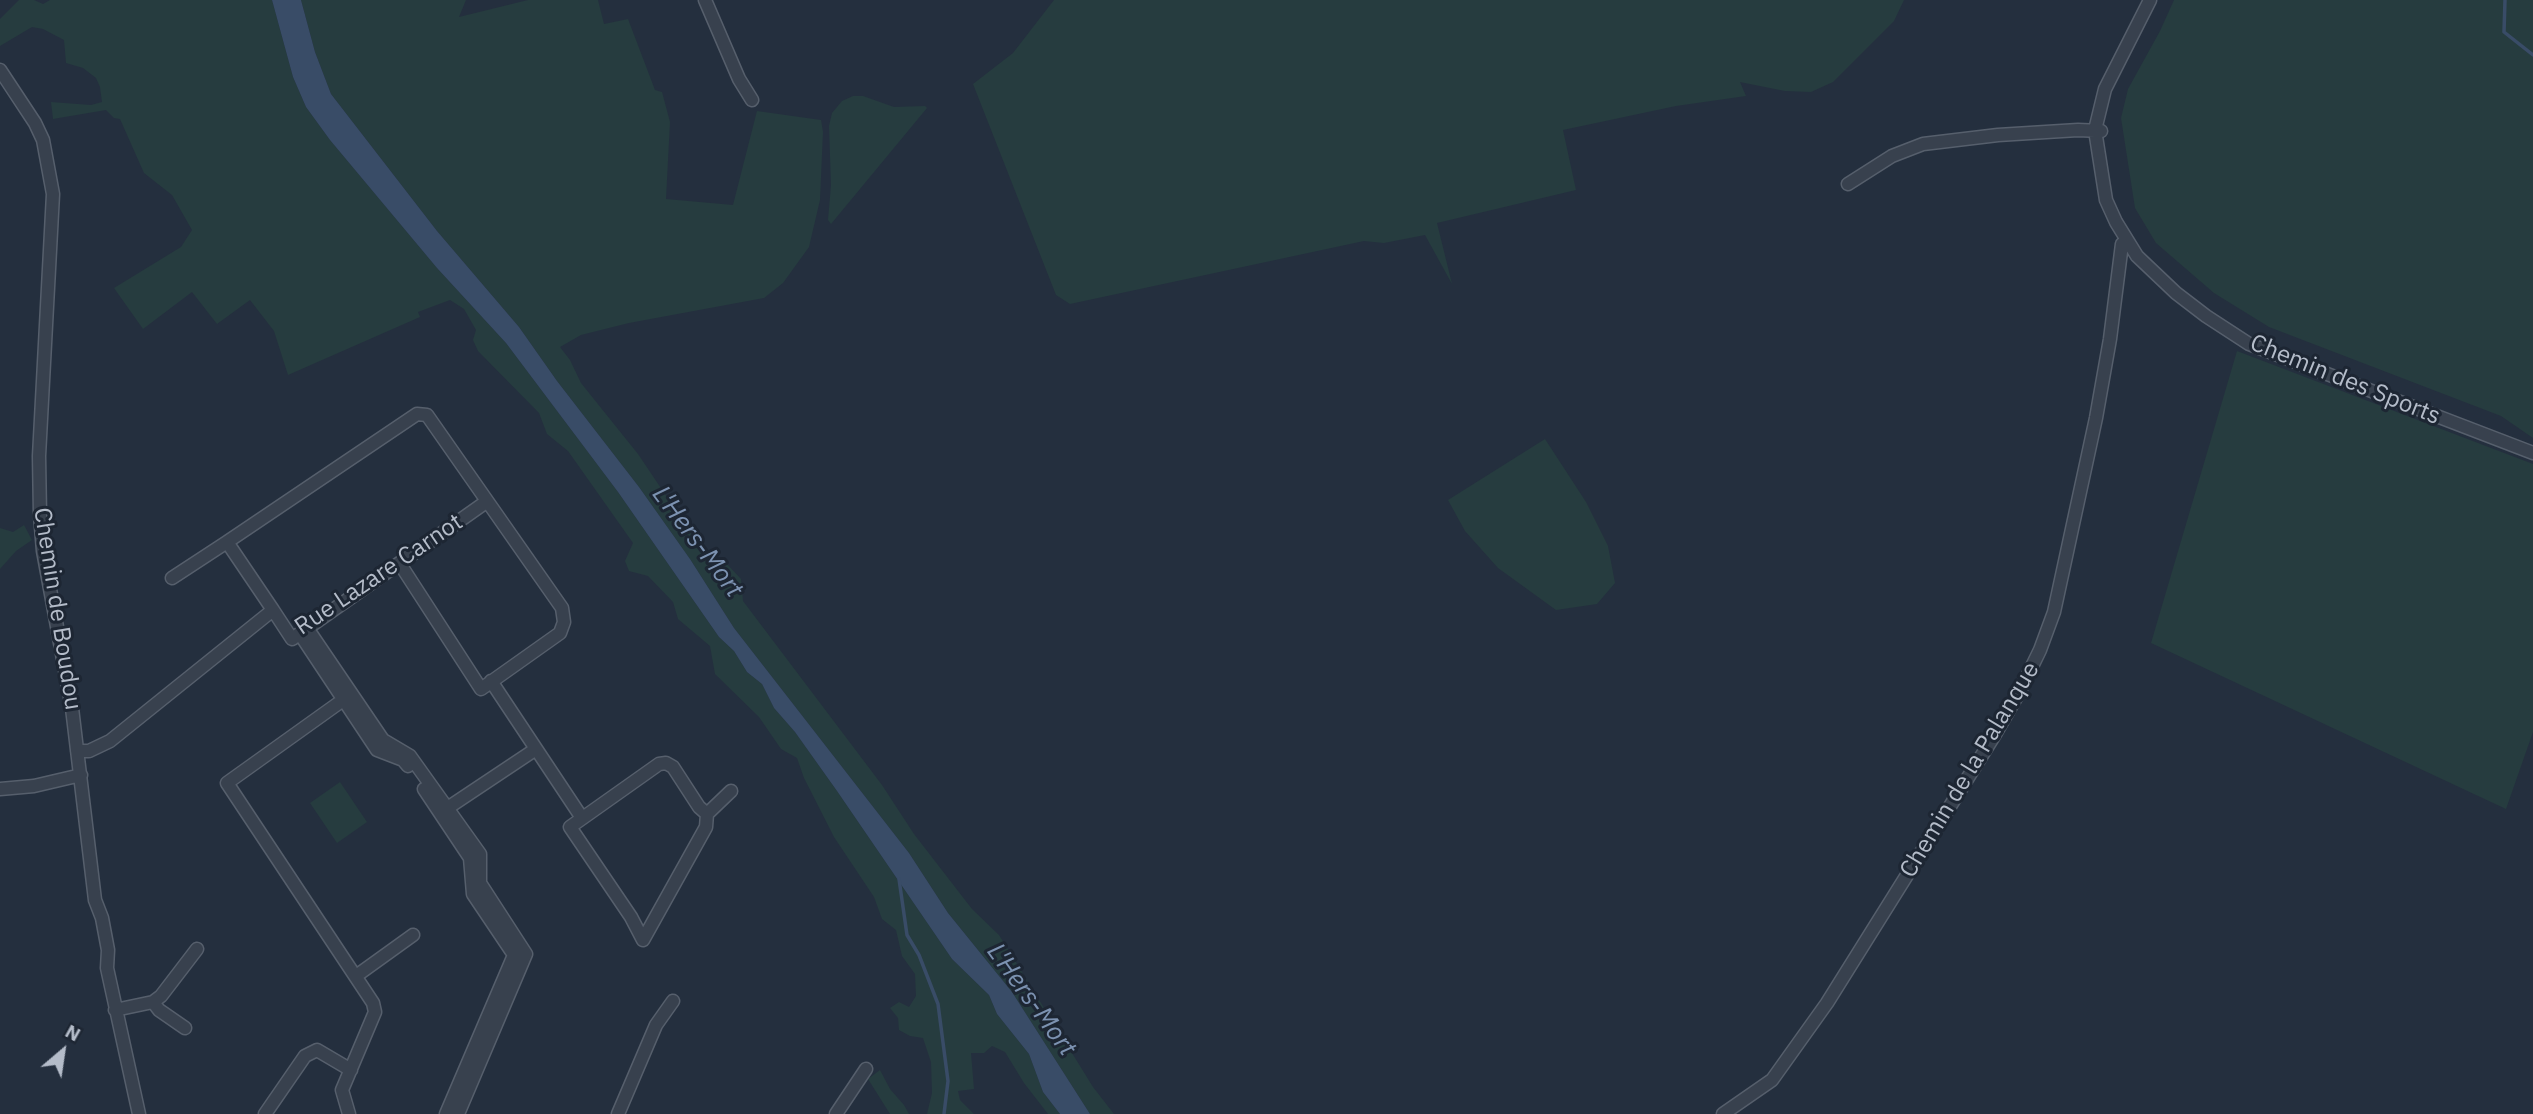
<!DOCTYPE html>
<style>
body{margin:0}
#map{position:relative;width:2533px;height:1114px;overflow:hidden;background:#242f3e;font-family:"IBM Plex Sans",sans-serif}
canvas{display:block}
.north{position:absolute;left:28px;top:1016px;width:70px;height:70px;-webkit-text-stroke:5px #1d2633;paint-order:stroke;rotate:29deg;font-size:19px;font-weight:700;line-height:28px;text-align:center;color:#b4bcc9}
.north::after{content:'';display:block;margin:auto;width:24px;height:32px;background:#b4bcc9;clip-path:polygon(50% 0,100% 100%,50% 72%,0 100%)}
</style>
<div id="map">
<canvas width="2533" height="1114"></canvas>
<div class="north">N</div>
</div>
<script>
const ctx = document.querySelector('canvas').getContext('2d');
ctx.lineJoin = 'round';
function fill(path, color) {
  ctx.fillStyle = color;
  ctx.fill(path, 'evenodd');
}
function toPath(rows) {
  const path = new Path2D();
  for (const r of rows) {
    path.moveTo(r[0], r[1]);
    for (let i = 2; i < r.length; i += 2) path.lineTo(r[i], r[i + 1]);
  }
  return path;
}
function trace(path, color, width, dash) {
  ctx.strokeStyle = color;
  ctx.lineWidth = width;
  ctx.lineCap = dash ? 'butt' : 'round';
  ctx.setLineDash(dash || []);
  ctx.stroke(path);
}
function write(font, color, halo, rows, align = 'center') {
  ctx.font = font + ' "IBM Plex Sans",sans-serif';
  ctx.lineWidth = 6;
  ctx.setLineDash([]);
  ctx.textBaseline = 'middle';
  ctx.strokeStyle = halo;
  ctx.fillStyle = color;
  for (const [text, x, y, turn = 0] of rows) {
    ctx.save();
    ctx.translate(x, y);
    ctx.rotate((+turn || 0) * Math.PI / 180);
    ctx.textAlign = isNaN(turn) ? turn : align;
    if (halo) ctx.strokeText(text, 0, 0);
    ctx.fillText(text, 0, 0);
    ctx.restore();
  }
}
const green = toPath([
 [19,0,34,0,43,4,50,0,272,0,293,77,306,107,330,140,437,268,506,343,618,492,719,637,734,651,747,672,762,684,774,708,795,732,837,791,952,959,989,995,997,1014,1029,1054,1043,1092,1060,1114,1048,1114,1024,1083,1005,1052,992,1046,984,1053,971,1053,974,1089,958,1091,960,1100,974,1114,927,1114,932,1093,931,1062,923,1038,910,1036,899,1030,898,1018,890,1008,899,1002,909,1007,916,996,915,974,902,956,896,930,882,919,874,897,834,837,804,778,797,758,781,749,759,717,715,674,710,646,678,619,673,602,648,576,629,571,625,561,633,543,568,451,547,434,539,413,478,351,473,340,476,330,464,309,450,300,418,312,420,317,288,375,274,331,250,300,217,324,192,292,143,329,114,288,181,247,192,230,172,195,144,173,120,119,114,118,106,110,53,119,51,102,91,105,102,102,100,87,96,78,83,68,66,63,64,40,43,29,32,27,0,46,0,19],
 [301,0,466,0,459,17,528,0,598,0,604,24,628,19,655,90,662,92,670,122,666,199,733,205,757,111,821,120,823,132,820,200,809,247,783,283,764,298,629,323,581,335,560,347,570,360,581,383,638,454,710,561,725,562,741,579,743,601,882,785,914,834,972,909,999,935,1093,1087,1114,1114,1090,1114,1012,992,948,913,909,853,734,628,690,559,639,487,557,381,519,327,437,231,331,94,315,52],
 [1054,0,1904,0,1894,21,1833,82,1811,92,1785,91,1740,82,1746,96,1676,106,1563,130,1576,190,1437,223,1452,284,1425,235,1384,243,1364,241,1070,304,1056,295,973,84,1013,53],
 [2174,0,2533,0,2533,438,2501,416,2269,327,2214,293,2156,243,2135,208,2121,118,2128,89,2160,31],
 [853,96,863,96,894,107,925,106,927,108,831,224,828,220,831,185,829,126,832,113,842,101],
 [2237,351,2533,464,2533,732,2506,809,2151,643],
 [1545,439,1586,502,1608,546,1615,583,1597,604,1556,610,1498,568,1465,531,1448,500],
 [24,525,32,540,16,551,0,569,0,528,13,532],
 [340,782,367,822,337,843,310,803],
 [880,1070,890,1089,904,1105,909,1114,890,1114,868,1079]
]);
const water = toPath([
 [272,0,301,0,315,52,331,94,437,231,519,327,557,381,639,487,690,559,734,628,909,853,948,913,1012,992,1090,1114,1060,1114,1043,1092,1029,1054,997,1014,989,995,952,959,837,791,795,732,774,708,762,684,747,672,734,651,719,637,618,492,506,343,437,268,330,140,306,107,293,77]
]);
const stream = toPath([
 [2505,0,2504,32,2533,55],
 [899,879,907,935,919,955,938,1004,948,1081,944,1114]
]);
const minor = toPath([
 [705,0,739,79,752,100],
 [2150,0,2105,89,2095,130,2106,200,2116,222,2137,256,2176,293,2206,316,2249,344,2533,453],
 [0,70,35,123,43,140,53,194,39,456,40,515,43,551,72,708,95,900,102,918,108,950,107,968,139,1114],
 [1848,184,1892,156,1923,144,1998,135,2078,130,2101,131],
 [172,578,227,542],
 [273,610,227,542,417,414,427,415,562,608,564,622,560,633,481,689,400,564],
 [307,628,383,740,410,756,480,854,480,883,526,954,458,1114],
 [300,634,377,750,403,760,408,766],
 [491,681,582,818],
 [77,751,89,751,110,741,273,610,292,639,486,502],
 [666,763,673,767,699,807,707,814,706,827,643,940,631,917,570,827,659,764,666,763],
 [0,789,34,786,81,775],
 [424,789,470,858,473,894,514,955,446,1114],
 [440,813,536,749],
 [707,814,731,791],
 [356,976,413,935],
 [153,1002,159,1010,185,1028],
 [115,1010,153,1002,161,996,197,949],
 [265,1114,305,1056,317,1050,351,1070],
 [349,1114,342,1090,375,1012,373,1003,227,783,350,695],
 [618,1114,656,1025,673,1001],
 [836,1114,866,1069],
 [1723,1114,1772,1080,1827,1003,1994,736,2020,691,2040,650,2054,612,2096,418,2110,339,2122,244]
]);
const streetNames = [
 ["Chemin des Sports",2345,380,22],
 ["Rue Lazare Carnot",379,575,-34],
 ["Chemin de Boudou",57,609,81],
 ["Chemin de la Palanque",1970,770,-59]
];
const waterNames = [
 ["L'Hers-Mort",697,542,53],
 ["L'Hers-Mort",1031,1000,54]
];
fill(green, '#263c3f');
fill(water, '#394c67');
trace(stream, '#394c67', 3.5);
trace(minor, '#565f6c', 15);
trace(minor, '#38414e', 12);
write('24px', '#b4bcc9', '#1d2633', streetNames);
write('italic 26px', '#7c92b1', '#1d2633', waterNames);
</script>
